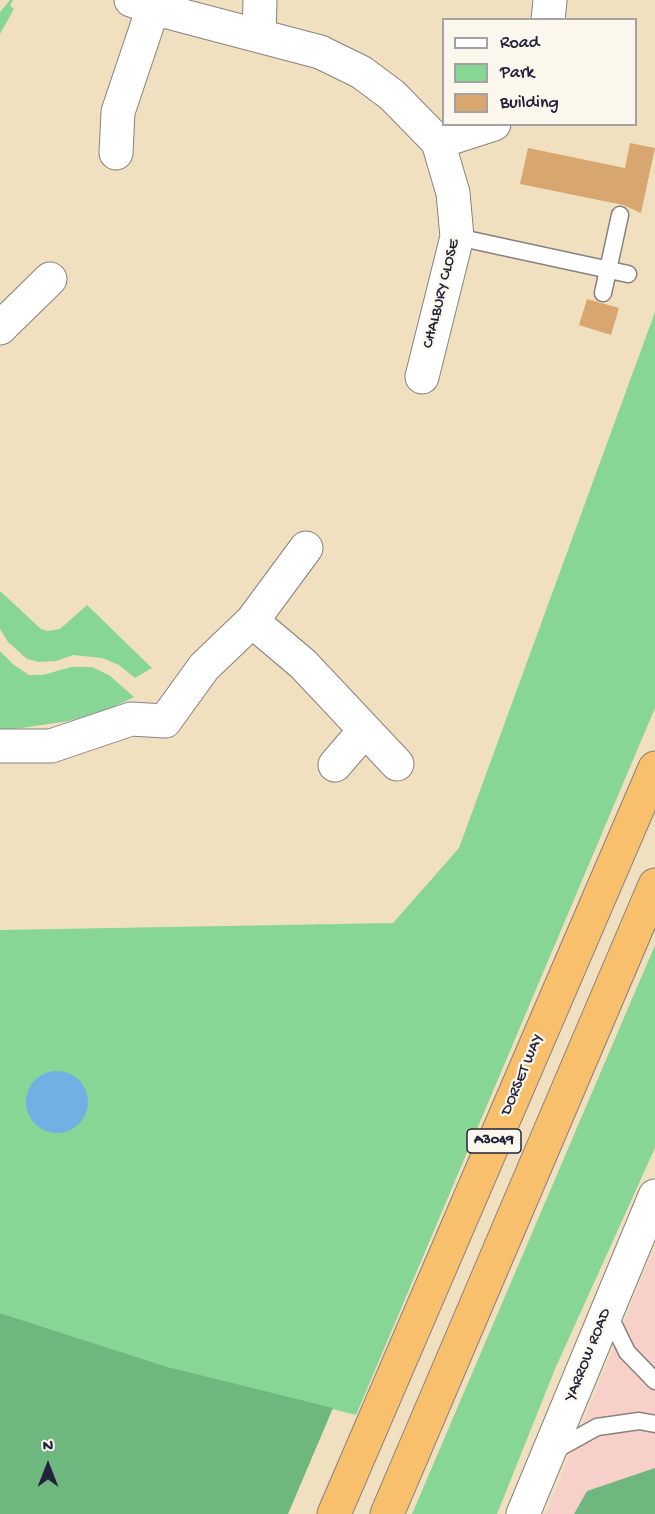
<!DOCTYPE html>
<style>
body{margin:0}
#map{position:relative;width:655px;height:1514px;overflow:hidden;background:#f0e0c0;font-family:"Gochi Hand",sans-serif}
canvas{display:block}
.legend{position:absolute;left:442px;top:18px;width:195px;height:108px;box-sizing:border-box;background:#fbf7ec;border:2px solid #a4a2a5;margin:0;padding:8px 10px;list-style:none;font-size:18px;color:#22223b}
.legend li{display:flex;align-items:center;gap:12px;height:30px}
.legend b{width:30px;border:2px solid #a4a2a5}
.north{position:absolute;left:18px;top:1436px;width:60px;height:60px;-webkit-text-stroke:4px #fbf7ec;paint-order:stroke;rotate:0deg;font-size:16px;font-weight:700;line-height:24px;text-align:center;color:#22223b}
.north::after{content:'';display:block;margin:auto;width:21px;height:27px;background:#22223b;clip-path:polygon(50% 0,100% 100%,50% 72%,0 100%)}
</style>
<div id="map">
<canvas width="655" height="1514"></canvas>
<ul class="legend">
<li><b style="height:8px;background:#fff"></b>Road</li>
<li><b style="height:16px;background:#88d695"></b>Park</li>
<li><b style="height:16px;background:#d8a76f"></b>Building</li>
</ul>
<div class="north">N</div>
</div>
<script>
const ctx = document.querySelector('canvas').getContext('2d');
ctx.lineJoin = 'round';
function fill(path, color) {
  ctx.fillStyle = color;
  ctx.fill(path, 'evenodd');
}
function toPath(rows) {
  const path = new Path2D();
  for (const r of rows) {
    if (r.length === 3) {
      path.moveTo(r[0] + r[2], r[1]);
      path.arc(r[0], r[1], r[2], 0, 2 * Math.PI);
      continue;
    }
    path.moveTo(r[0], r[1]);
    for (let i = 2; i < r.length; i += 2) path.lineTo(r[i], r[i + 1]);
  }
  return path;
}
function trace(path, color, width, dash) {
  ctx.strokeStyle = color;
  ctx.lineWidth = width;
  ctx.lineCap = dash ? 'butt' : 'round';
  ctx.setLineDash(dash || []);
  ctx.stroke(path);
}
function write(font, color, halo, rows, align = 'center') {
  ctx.font = font + ' "Gochi Hand",sans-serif';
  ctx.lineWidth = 4.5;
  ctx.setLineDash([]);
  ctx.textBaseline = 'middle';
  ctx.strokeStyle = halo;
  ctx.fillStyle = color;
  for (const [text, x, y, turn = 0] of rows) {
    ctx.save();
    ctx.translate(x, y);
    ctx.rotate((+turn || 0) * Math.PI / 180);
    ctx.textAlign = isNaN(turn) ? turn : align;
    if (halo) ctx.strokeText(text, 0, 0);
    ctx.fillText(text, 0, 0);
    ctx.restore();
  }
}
const built = toPath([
 [655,1247,655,1514,546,1514,619,1334]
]);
const green = toPath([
 [10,0,13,0,10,6,14,9,0,34,0,12],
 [655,312,655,708,356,1415,168,1367,0,1313,0,930,393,923,459,848],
 [0,591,41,629,48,631,60,629,87,605,152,668,135,678,119,665,102,658,73,655,56,661,39,662,27,659,8,642,0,629],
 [0,651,14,665,29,675,43,675,71,667,92,667,109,675,134,697,107,710,69,721,0,731],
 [655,945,655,1148,555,1369,497,1514,412,1514]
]);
const forest = toPath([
 [0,1313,168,1367,333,1408,288,1514,0,1514],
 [655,1468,655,1514,574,1514,587,1491]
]);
const water = toPath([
 [57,1102,31]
]);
const building = toPath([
 [630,143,655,148,641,213,623,205,520,184,528,148,625,168],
 [587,299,619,308,611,335,579,325]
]);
const service = toPath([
 [457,237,628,274],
 [603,293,620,215],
 [607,1311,627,1352,655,1381],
 [552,1452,597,1427,639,1421,655,1424]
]);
const minor = toPath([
 [131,0,153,8,320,52,361,72,392,95,438,142,453,193,457,237,422,377],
 [548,20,550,1],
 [259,36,260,0],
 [438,142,494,124],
 [116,153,118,112,153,8],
 [0,328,50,279],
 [252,621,303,664,397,764],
 [0,746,51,746,131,719,165,721,204,667,252,621,306,548],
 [335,765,365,730]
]);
const tertiary = toPath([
 [523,1514,655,1196]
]);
const trunk = toPath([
 [334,1514,655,768],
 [387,1514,655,885]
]);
const shields = [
 [494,1141,54]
];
const shieldNames = [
 ["A3049",494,1141]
];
const streetNames = [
 ["CHALBURY CLOSE",442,294,-76],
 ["DORSET WAY",523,1075,-67],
 ["YARROW ROAD",589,1355,-68]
];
fill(built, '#f7d0ca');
fill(green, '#88d695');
fill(forest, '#6eb77e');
fill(water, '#70b0e3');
fill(building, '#d8a76f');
trace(service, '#89817e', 19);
trace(minor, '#89817e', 35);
trace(tertiary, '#89817e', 35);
trace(trunk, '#89817e', 35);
trace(service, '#fff', 16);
trace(minor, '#fff', 33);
trace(tertiary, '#fff', 33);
trace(trunk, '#f8bf6c', 33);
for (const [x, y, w] of shields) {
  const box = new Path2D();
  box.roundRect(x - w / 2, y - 12, w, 24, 4.5);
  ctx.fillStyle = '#fbf7ec';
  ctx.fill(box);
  trace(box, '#22223b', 1.5);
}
write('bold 15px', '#22223b', null, shieldNames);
write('16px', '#22223b', '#fbf7ec', streetNames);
</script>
